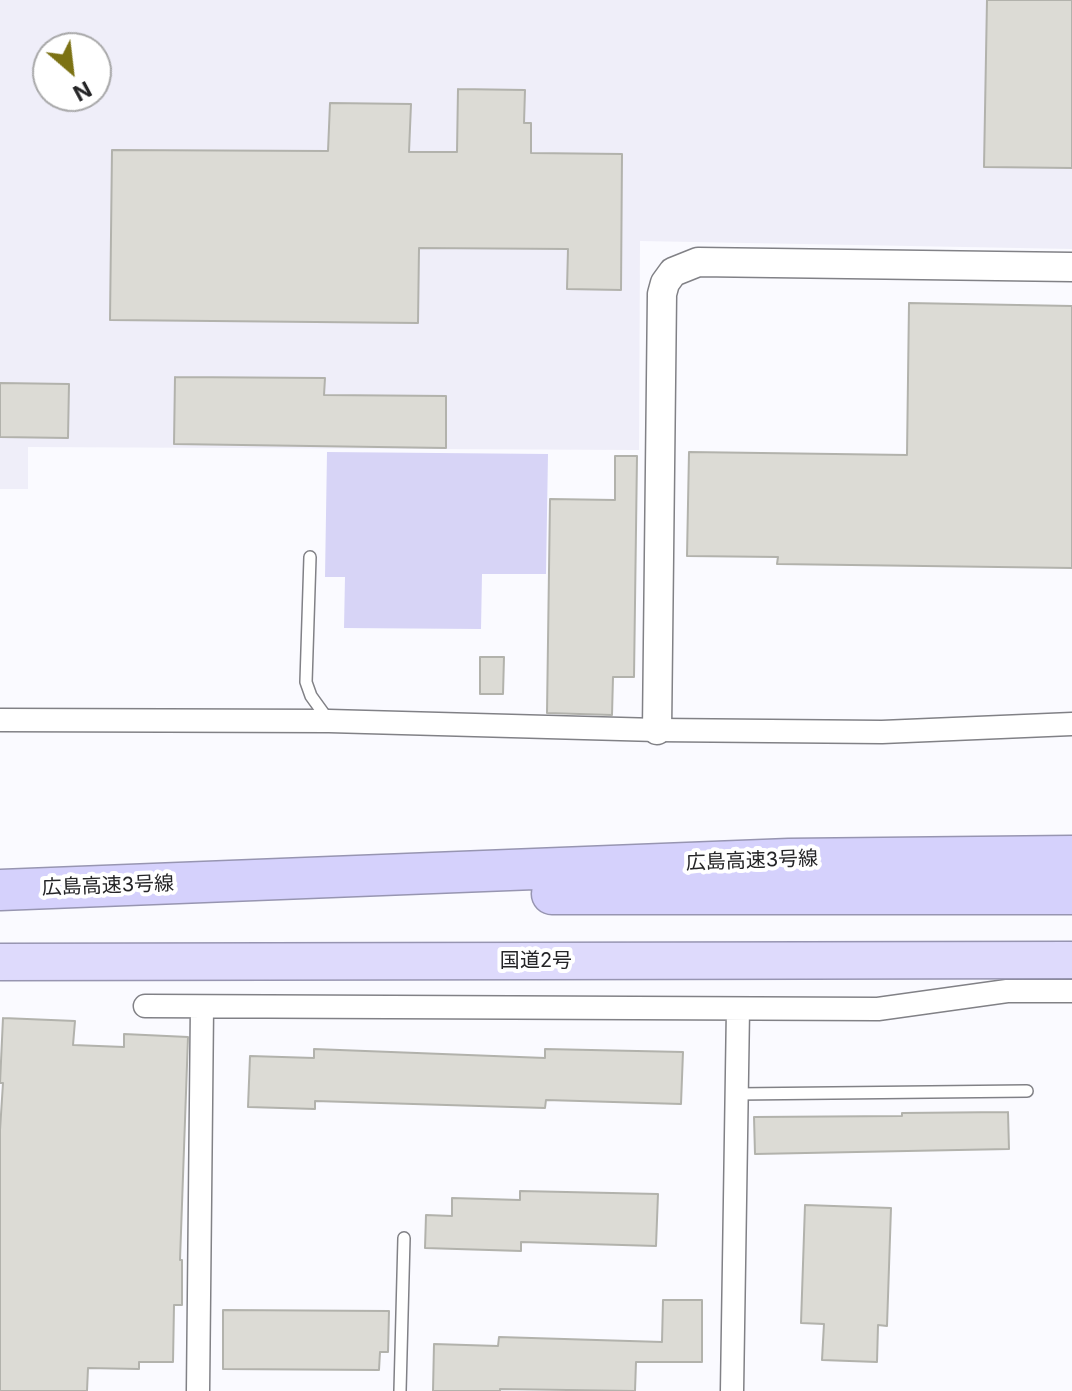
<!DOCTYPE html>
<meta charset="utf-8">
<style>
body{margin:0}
#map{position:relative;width:1072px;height:1391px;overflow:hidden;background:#fafaff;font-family:Inter,sans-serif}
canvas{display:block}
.north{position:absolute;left:32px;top:32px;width:80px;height:80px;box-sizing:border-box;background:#fff;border:2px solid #a8a8a9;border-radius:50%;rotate:152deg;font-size:22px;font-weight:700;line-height:32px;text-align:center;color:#252527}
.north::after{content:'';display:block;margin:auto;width:28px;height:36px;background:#7c7214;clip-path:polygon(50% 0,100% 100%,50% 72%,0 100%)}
</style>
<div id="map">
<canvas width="1072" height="1391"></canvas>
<div class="north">N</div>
</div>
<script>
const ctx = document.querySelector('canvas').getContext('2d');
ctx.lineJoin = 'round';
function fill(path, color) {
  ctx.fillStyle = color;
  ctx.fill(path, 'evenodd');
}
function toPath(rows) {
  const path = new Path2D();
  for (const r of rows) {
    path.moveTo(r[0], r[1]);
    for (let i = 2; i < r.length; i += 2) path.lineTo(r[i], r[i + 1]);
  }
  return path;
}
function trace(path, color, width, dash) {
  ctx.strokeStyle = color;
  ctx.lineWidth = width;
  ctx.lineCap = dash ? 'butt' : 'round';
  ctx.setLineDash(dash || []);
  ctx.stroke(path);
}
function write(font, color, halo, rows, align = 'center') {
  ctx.font = font + ' Inter,"Noto Sans JP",sans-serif';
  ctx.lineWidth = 8;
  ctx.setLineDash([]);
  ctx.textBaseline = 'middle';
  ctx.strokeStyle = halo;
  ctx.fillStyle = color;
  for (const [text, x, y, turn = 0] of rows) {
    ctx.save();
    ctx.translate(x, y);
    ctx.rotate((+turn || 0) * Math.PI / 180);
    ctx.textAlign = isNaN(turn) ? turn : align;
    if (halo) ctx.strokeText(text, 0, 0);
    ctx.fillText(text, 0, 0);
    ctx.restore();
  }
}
const built = toPath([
 [0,0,1072,0,1072,249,640,241,639,450,28,447,28,489,0,489],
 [48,48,96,48,96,96,48,96]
]);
const green = toPath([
 [327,452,548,454,546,574,482,574,481,629,344,628,345,577,325,577]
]);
const building = toPath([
 [987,0,1072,0,1072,168,984,167,987,0],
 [458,89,525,90,524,123,531,123,531,153,622,154,621,290,567,289,568,249,419,248,418,323,110,320,112,150,328,151,330,103,411,104,409,152,457,152,458,89],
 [909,303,1072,306,1072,568,777,564,778,557,687,556,689,452,907,455,909,303],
 [175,377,325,378,324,395,446,396,446,448,174,444,175,377],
 [0,383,69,384,68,438,0,437,0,383],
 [615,456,637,456,634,677,613,677,612,715,547,713,550,499,615,500,615,456],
 [480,657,504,657,503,694,480,694,480,657],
 [3,1018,75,1021,73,1045,124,1047,124,1034,188,1037,180,1260,182,1260,182,1305,174,1305,173,1362,139,1362,139,1369,88,1368,87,1391,0,1391,0,1130,3,1083,0,1083,3,1018],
 [314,1049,545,1058,545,1049,683,1052,681,1104,546,1100,545,1108,315,1101,315,1109,248,1107,250,1056,314,1058,314,1049],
 [1008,1112,1009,1149,755,1154,754,1117,902,1116,902,1113,1008,1112],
 [520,1191,658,1194,656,1246,521,1242,521,1251,425,1248,426,1215,452,1216,452,1198,520,1200,520,1191],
 [805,1205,891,1208,887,1326,878,1325,877,1362,822,1360,824,1324,801,1323,805,1205],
 [663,1300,702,1300,702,1362,636,1362,635,1391,500,1389,500,1391,433,1391,434,1344,498,1346,499,1337,662,1342,663,1300],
 [223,1310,389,1311,388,1352,380,1352,379,1370,223,1369,223,1310]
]);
const service = toPath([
 [310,557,306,682,311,696,329,721],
 [736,1094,1027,1091],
 [400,1391,404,1238]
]);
const minor = toPath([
 [0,720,329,721,657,730,882,732,1072,724],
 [145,1006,878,1009,1007,991,1072,991],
 [198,1391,202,1007],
 [732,1391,738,1009]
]);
const tertiary = toPath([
 [657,730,662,294,665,283,673,272,698,262,1072,267]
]);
const trunk = toPath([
 [0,962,1072,960]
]);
const motorway = toPath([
 [0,890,789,859,1072,856],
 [552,894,1072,894]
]);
const streetNames = [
 ["広島高速3号線",752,861,-2],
 ["広島高速3号線",108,886,-2],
 ["国道2号",536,961]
];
fill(built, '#efeef9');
fill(green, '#d7d4f6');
fill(building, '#dcdbd5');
trace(building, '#b2b2ac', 2);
trace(service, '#818186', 14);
trace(minor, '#818186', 25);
trace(tertiary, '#818186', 31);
trace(trunk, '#9795b1', 39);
trace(motorway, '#9795b1', 43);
trace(service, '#fff', 11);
trace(minor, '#fff', 22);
trace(tertiary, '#fff', 28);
trace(trunk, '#dedafc', 36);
trace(motorway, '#d5d1fc', 40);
write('20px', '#252527', '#fff', streetNames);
</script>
